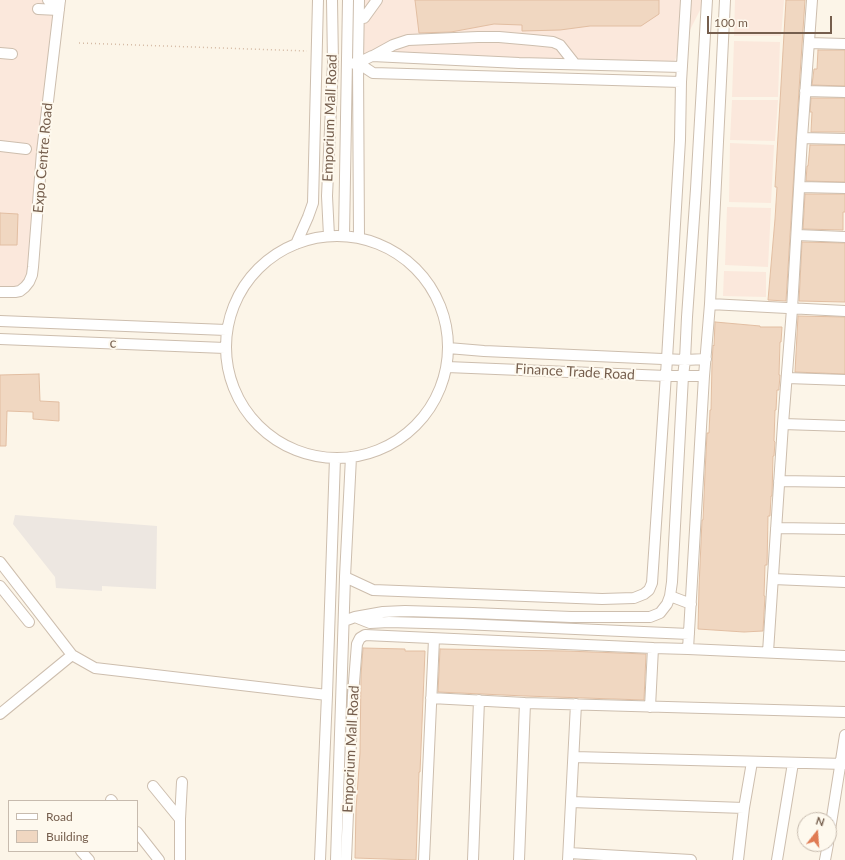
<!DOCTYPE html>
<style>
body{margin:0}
#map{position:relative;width:845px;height:860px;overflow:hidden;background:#fcf5e8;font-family:Lato,sans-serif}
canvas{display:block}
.legend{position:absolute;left:8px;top:800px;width:130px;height:52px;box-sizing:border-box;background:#fef9ee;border:1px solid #c7bbae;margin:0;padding:5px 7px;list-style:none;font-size:12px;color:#755e4d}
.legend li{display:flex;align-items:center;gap:8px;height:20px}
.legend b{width:20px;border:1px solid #c7bbae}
.north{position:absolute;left:797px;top:812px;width:40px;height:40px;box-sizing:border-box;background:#fef9ee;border:1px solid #c7bbae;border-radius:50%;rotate:17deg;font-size:11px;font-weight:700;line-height:16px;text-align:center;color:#755e4d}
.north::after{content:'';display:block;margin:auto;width:14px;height:18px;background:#e07b53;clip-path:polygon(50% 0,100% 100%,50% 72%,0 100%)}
.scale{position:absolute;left:707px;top:16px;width:125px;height:18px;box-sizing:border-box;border:2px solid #755e4d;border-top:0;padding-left:5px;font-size:12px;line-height:14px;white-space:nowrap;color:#755e4d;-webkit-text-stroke:3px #fef9ee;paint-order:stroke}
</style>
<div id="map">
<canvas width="845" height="860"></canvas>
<ul class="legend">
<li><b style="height:5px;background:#fff"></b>Road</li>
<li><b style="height:11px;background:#f0d7c1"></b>Building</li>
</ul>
<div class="north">N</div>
<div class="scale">100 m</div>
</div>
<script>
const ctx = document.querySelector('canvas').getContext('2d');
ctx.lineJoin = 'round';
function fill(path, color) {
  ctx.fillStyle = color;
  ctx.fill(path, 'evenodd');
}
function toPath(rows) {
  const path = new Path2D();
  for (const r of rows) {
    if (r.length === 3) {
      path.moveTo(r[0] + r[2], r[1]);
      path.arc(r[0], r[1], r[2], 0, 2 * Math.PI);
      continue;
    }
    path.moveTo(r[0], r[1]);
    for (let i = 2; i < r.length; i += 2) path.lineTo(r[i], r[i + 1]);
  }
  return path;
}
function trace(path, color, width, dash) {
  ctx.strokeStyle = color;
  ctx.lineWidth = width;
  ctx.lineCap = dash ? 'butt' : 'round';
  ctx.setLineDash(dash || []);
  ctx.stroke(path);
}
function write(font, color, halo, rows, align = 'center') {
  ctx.font = font + ' Lato,sans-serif';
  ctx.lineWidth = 4;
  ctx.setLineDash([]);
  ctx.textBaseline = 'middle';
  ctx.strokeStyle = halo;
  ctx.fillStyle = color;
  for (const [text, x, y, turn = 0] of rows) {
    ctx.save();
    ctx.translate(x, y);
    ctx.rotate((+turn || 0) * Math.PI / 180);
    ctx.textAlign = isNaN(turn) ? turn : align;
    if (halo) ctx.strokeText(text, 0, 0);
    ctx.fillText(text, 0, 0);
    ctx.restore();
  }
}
const commercial = toPath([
 [0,0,60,0,33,267,25,287,0,292],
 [353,0,705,0,674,62,357,56],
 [735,0,784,0,781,36,734,36],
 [734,41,780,42,778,97,732,97],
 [732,100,778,100,775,141,730,140],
 [730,143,774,145,771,203,729,202],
 [727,207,771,208,768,267,725,265],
 [724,271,766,272,766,297,723,296]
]);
const industrial = toPath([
 [15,515,157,526,156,589,102,586,102,591,56,588,55,577,13,524]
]);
const building = toPath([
 [415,0,659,0,659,14,641,26,590,26,560,30,522,31,522,25,494,24,451,32,419,33,415,0],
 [786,0,805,0,799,90,786,301,768,300,775,219,777,187,775,187,786,0],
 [818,50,845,50,845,86,812,85,814,69,817,69,818,50],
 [811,98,845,98,845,132,811,132,812,112,810,112,811,98],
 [810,145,845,145,845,182,806,181,807,166,808,166,810,145],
 [805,194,845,194,845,212,843,212,843,230,803,229,805,194],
 [0,213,18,214,17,245,0,245,0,213],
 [802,242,845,243,845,302,799,301,802,242],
 [798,316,845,317,845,374,795,372,798,316],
 [715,322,760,326,760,327,782,327,781,342,780,342,779,375,780,375,779,388,779,390,777,390,776,410,775,410,774,441,775,442,774,456,773,456,772,496,771,496,770,516,768,516,767,565,765,565,764,596,765,596,763,631,744,632,698,629,699,587,702,520,703,520,705,473,707,433,709,433,710,410,711,410,712,364,713,345,714,346,715,322],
 [39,374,40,401,59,402,59,421,33,419,33,412,7,411,6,446,0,446,0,375,39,374],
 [363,648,405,649,405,651,425,651,420,772,419,772,416,860,355,858,356,809,360,753,361,675,363,648],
 [440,649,566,651,646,654,644,700,525,696,438,692,440,649]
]);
const path = toPath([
 [79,43,307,51]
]);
const minor = toPath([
 [48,0,60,1],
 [38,9,59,10],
 [359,18,364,18,377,0],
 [809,43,845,44],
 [0,53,12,54],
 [373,56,393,45,408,40,478,37,499,37,533,40,553,42,560,45,575,64],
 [358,63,373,73,681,82],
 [347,64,358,63,372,56,519,63,682,67],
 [805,91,845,92],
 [802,138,845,139],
 [0,146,26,149],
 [800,187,845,188],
 [797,235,845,237],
 [329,236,327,196,333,63,332,0],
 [344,236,348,0],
 [337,347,111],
 [359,238,358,63,359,0],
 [296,244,308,217,313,203,318,0],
 [0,292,15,292,20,291,25,287,29,282,32,275,33,267,42,152,60,0],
 [710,304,845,311],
 [0,321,226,330],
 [0,339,225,348],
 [448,348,484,351,685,360,706,359],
 [447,367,666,376,704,376],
 [787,378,845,380],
 [783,424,845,426],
 [779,481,845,482],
 [776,528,845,529],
 [0,562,72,655,95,668,327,695],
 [345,577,373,590,602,599,634,598,644,594,649,590,652,583,667,359,680,140,681,82,686,0],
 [773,579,845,582],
 [0,586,29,622],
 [670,596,691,604],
 [355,617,370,623,389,622,462,624,689,634],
 [344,621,355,617,383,612,405,611,473,613,571,617,650,617,660,613,667,604,670,596,672,582,683,376,685,360,687,317,696,189,707,0],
 [688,649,704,376,710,304,725,0],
 [768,652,783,424,792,309,802,138,812,0],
 [431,698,525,703,845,712],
 [650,707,653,648],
 [0,714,72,655],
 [574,757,845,764],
 [153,786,180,819,180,860],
 [111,800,112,801],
 [571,802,744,808],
 [180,819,182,782],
 [137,832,159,860],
 [829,836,845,735],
 [81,851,89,860],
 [569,853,691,860],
 [320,860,327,695,335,458],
 [336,860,345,577,351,457],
 [346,860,353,695,357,644,360,638,365,635,653,648,688,649,845,656],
 [424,860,434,639],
 [473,860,479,700],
 [519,860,525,703],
 [568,860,576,704],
 [738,860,744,808,752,762],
 [777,860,793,763],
 [825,860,828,844]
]);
const streetNames = [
 ["Emporium Mall Road",330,118,-88],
 ["Expo Centre Road",43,158,-85],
 ["c",113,343,2],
 ["Finance Trade Road",575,372,3],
 ["Emporium Mall Road",351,749,-87]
];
fill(commercial, '#fbe8dc');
fill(industrial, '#ede7e1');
fill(building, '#f0d7c1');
trace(building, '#e2bea2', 1);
trace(minor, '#cdbeae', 12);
trace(path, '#d5baa4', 1.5, [1, 3]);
trace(minor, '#fff', 10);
write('14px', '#755e4d', '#fef9ee', streetNames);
</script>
